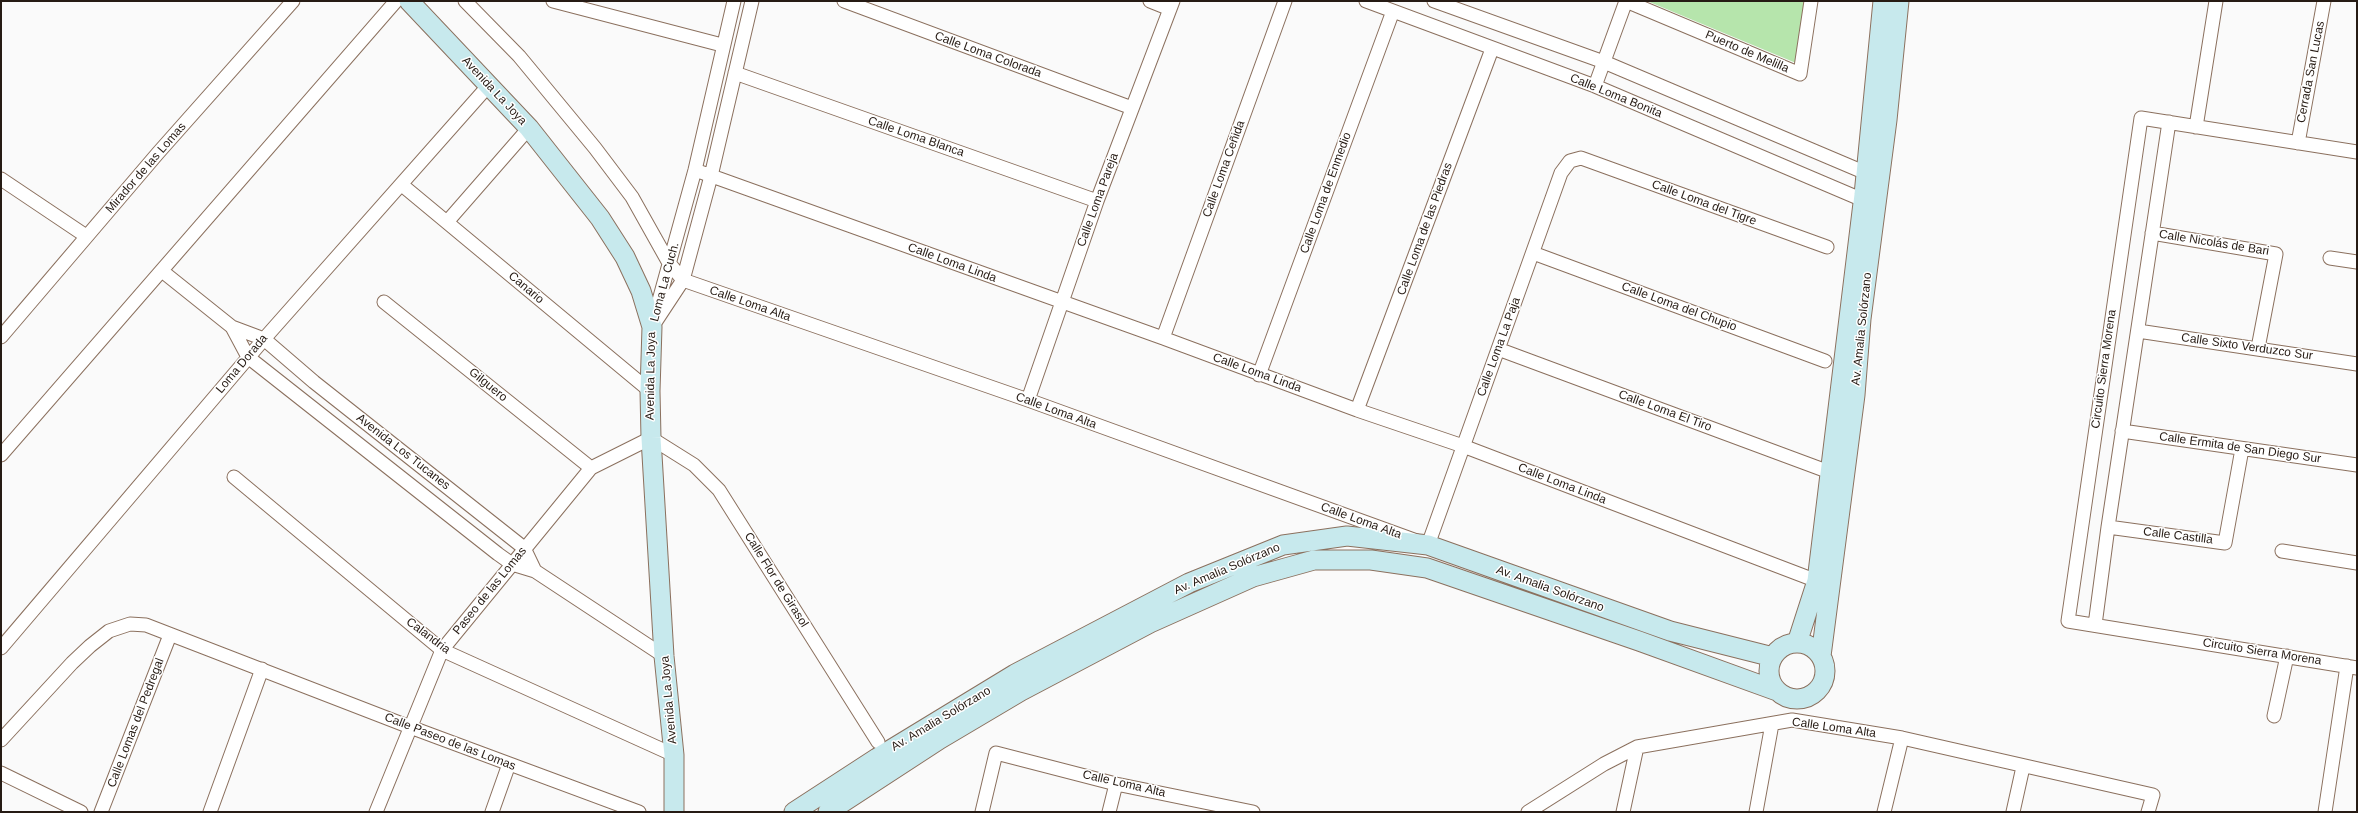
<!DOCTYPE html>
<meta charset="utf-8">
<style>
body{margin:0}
#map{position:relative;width:2358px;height:813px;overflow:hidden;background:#fafafa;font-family:Helvetica,sans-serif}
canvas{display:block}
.frame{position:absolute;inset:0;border:2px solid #261b14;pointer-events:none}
</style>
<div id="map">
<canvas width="2358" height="813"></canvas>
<div class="frame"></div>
</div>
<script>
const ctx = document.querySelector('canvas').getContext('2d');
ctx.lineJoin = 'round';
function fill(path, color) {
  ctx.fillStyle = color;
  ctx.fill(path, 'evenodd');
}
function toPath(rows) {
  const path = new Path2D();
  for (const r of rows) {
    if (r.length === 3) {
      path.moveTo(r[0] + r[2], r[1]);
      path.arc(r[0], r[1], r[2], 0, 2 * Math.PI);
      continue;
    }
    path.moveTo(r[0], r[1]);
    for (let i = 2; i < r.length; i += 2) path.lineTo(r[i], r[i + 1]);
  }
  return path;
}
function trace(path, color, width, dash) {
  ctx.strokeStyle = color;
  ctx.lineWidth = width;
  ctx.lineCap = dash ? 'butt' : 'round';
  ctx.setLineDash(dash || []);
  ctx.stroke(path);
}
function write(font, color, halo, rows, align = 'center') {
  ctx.font = font + ' Helvetica,sans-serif';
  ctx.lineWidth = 3;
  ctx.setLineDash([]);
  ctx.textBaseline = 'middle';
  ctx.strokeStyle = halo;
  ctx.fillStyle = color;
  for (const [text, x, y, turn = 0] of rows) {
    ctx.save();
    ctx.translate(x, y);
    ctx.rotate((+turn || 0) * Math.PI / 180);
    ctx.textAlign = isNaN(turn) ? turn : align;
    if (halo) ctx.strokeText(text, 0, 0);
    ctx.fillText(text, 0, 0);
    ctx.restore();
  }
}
const green = toPath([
 [1647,1,1806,1,1796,63]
]);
const street = toPath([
 [465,1,519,56,595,148,632,197,669,263,683,280],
 [553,1,722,45],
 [844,1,1132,108],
 [1150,1,1170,9],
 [1366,1,1595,86,1863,200],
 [1434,1,1604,62,1866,173],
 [1626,1,1800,74,1811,1],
 [735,73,1097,201],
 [1595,86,1626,1],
 [2196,127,2216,1],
 [2298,143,2324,1],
 [2357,152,2141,118,2068,621,2357,668],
 [695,170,1163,338,1357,410,1463,446,1817,581],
 [1,179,86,236],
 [402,185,650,391],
 [447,222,529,128],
 [2152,233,2276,254,2258,348],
 [1533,253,1825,361],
 [2330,258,2357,262],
 [162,271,232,327,264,339,314,382,524,548,535,571],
 [683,280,1028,400,1428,545,1561,173,1570,161,1581,158,1827,247],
 [384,302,591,468],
 [655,315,695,170,734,1],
 [232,327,248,357,498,554,512,564,535,571,664,656],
 [652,327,683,280,711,176,752,1],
 [2138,331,2357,364],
 [1,337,158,153,293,1],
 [1163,338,1285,1],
 [1498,349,1832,473],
 [1259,375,1393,11],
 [1028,400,1097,201,1173,1],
 [1357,410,1492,49],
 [2122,431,2357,465],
 [1,455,396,1],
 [234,477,442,650,674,755],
 [2108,527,2225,543,2242,449],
 [2282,551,2357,563],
 [2095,625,2108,527,2169,122],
 [1,648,264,339,489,85],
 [2274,716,2287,656],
 [1,740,72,663,90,646,109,631,130,624,146,625,410,727,639,812],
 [1,773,81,812],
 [101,812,170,635],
 [210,812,262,669],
 [376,812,442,650,591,468,651,438,694,465,719,490,878,742],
 [492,812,509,764],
 [982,812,996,753,1116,784,1253,812],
 [1109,812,1116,784],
 [1528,812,1604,764,1637,747,1792,720,1902,738,2153,795,2148,812],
 [1623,812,1637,747],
 [1756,812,1772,724],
 [1884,812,1902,738],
 [2013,812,2023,767],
 [2325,812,2347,666]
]);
const secondary = toPath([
 [409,1,529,128,600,218,625,257,641,291,652,327,650,391,651,438,664,656,674,755,674,812],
 [1797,671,28],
 [1797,643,1817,581,1864,195,1883,1],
 [1821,656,1855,395,1861,319,1887,120,1899,1],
 [794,812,877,758,1015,674,1189,583,1283,545,1347,536,1428,545,1670,631,1773,657],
 [828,812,940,739,1021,691,1150,623,1253,577,1314,560,1371,560,1427,568,1639,641,1777,691]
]);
const streetNames = [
 ["Puerto de Melilla",1747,52,23],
 ["Calle Loma Colorada",988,55,20],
 ["Cerrada San Lucas",2311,72,-79],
 ["Avenida La Joya",494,91,47],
 ["Calle Loma Bonita",1616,96,22],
 ["Calle Loma Blanca",916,137,19],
 ["Mirador de las Lomas",146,168,-49],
 ["Calle Loma Ceñida",1224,169,-70],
 ["Calle Loma de Enmedio",1326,193,-70],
 ["Calle Loma Pareja",1098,200,-70],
 ["Calle Loma del Tigre",1704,203,20],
 ["Calle Loma de las Piedras",1425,229,-70],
 ["Calle Nicolás de Bari",2214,243,9],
 ["Calle Loma Linda",952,263,20],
 ["Loma La Cuch.",665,282,-75],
 ["Canario",526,288,40],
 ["Calle Loma Alta",750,304,19],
 ["Calle Loma del Chupio",1679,307,20],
 ["Av. Amalia Solórzano",1862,329,-84],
 ["Calle Loma La Paja",1499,347,-70],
 ["Calle Sixto Verduzco Sur",2247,347,8],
 ["Loma Dorada",242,364,-50],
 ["Circuito Sierra Morena",2104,369,-82],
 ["Calle Loma Linda",1257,373,20],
 ["Avenida La Joya",651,376,-89],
 ["Gilguero",488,385,39],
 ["Calle Loma Alta",1056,411,20],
 ["Calle Loma El Tiro",1665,411,20],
 ["Calle Ermita de San Diego Sur",2240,448,8],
 ["Avenida Los Tucanes",403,452,38],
 ["Calle Loma Linda",1562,484,21],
 ["Calle Loma Alta",1361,521,20],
 ["Calle Castilla",2178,536,7],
 ["Av. Amalia Solórzano",1227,569,-23],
 ["Calle Flor de Girasol",776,580,58],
 ["Av. Amalia Solórzano",1550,589,20],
 ["Paseo de las Lomas",490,591,-51],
 ["Calandria",428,636,37],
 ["Circuito Sierra Morena",2262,652,9],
 ["Avenida La Joya",669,700,-95],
 ["Av. Amalia Solórzano",941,719,-31],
 ["Calle Lomas del Pedregal",136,723,-69],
 ["Calle Loma Alta",1834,728,8],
 ["Calle Paseo de las Lomas",450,742,21],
 ["Calle Loma Alta",1124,784,13]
];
fill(green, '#b6e5ac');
trace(street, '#8b705e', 15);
trace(secondary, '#8b705e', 21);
trace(street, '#fff', 13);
trace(secondary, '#c7e9ed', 19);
write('12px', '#261b14', '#fff', streetNames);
</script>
